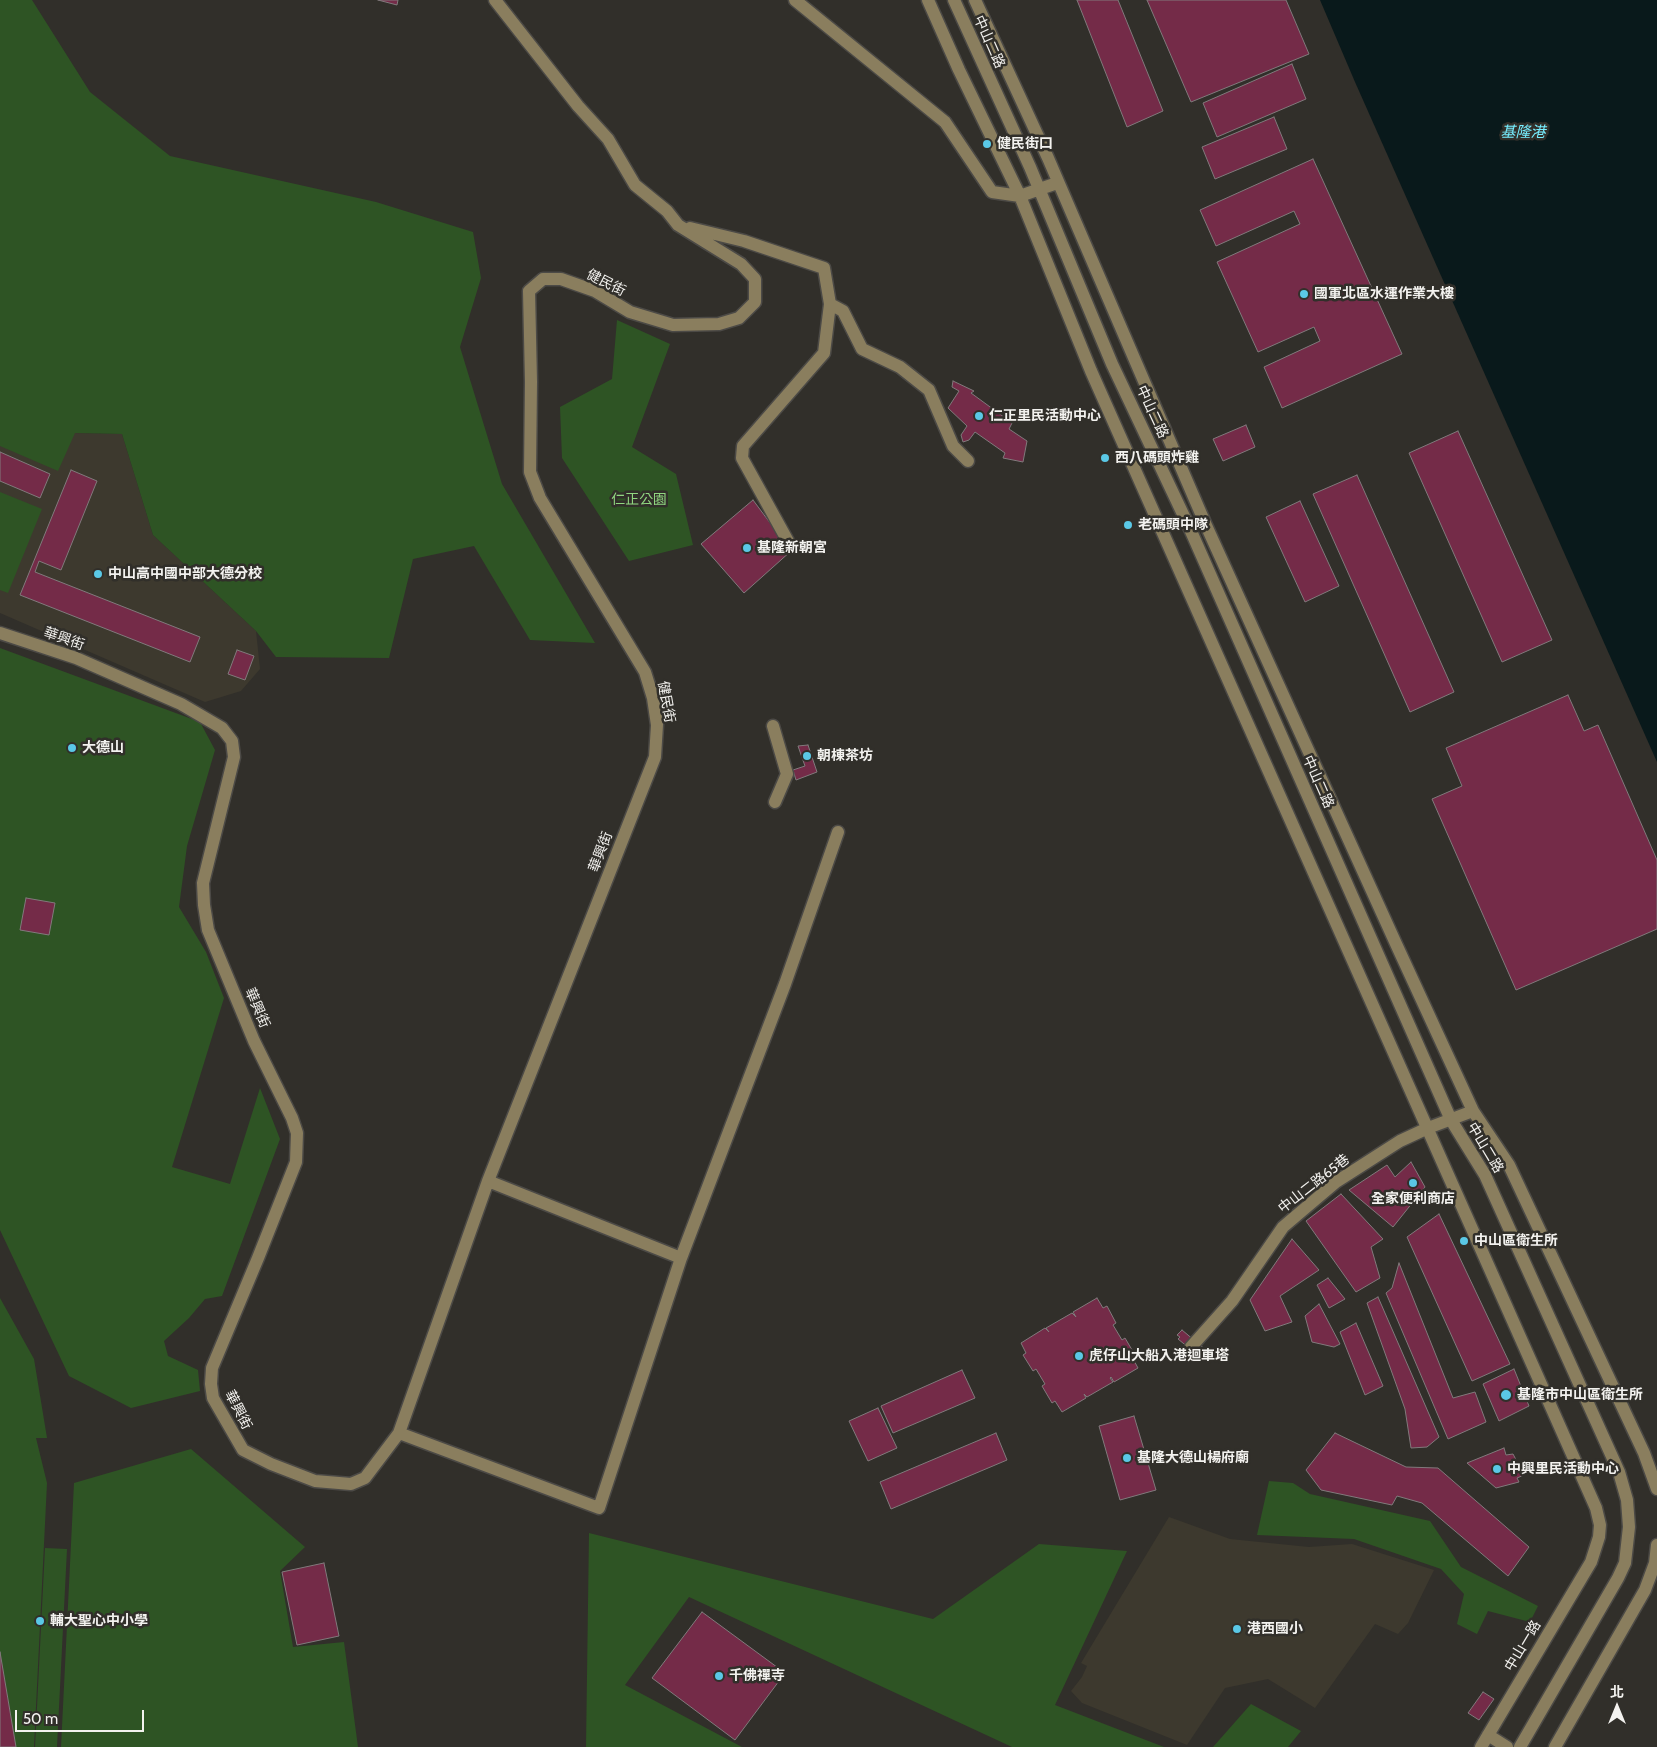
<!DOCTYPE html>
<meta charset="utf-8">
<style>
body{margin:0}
#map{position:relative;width:1657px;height:1747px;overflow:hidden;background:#312f2a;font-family:Cabin,"Noto Sans TC",sans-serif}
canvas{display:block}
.north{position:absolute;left:1592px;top:1682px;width:50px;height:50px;-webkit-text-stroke:4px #312f2a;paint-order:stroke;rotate:0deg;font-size:14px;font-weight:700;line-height:20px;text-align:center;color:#f3f2ef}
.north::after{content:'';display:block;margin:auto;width:18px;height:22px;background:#f3f2ef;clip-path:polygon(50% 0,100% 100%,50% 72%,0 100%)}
.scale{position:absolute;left:15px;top:1710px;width:129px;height:22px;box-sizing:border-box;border:2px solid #f3f2ef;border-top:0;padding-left:6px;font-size:15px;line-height:18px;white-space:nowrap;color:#f3f2ef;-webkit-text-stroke:4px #312f2a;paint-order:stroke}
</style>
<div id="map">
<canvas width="1657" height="1747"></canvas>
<div class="north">北</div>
<div class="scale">50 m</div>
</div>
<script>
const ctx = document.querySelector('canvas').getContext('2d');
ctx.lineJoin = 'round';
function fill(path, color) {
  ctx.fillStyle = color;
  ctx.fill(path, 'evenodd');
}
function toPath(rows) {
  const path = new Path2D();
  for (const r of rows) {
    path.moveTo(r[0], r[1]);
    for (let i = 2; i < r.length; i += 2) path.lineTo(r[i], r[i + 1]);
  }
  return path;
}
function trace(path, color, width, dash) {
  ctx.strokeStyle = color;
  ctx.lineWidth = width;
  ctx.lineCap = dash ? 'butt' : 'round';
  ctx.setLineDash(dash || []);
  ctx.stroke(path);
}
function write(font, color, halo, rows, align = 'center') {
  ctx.font = font + ' Cabin,"Noto Sans TC",sans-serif';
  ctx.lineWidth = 5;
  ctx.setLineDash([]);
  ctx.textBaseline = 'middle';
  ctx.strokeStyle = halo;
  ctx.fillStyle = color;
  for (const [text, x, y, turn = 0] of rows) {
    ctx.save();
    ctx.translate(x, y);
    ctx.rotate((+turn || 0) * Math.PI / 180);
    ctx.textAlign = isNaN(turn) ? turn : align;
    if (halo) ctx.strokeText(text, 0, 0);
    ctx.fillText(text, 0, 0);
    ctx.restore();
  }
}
const built = toPath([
 [0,401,75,433,122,434,153,535,256,631,260,669,241,691,205,702,0,613],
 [1169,1517,1230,1539,1309,1547,1352,1544,1434,1570,1408,1623,1398,1634,1375,1624,1315,1708,1268,1679,1225,1688,1187,1745,1082,1703,1071,1691,1082,1677,1087,1666,1081,1663]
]);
const green = toPath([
 [0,0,32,0,90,92,170,156,376,202,473,232,481,278,460,347,502,484,595,643,530,640,474,546,413,559,389,658,276,657,256,631,153,535,122,434,75,433,58,471,0,446],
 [617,320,670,344,632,447,676,474,693,545,629,561,562,458,560,407,612,379],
 [0,492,42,509,8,593,0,590],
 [0,648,200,722,215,750,187,846,179,907,206,952,224,998,172,1167,230,1184,260,1088,280,1139,222,1296,205,1299,189,1318,164,1341,168,1356,198,1370,200,1391,131,1408,69,1376,0,1230],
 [0,1298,34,1359,47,1438,36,1438,47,1483,34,1747,16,1747,0,1652],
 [191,1449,305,1547,280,1571,293,1647,344,1642,358,1747,61,1747,74,1483],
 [1269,1481,1293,1483,1310,1494,1430,1521,1461,1567,1538,1606,1530,1622,1488,1611,1477,1634,1457,1624,1464,1594,1441,1569,1354,1539,1257,1535],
 [589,1533,933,1619,1039,1544,1127,1551,1055,1705,1164,1747,1012,1747,689,1597,625,1685,742,1747,586,1747],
 [45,1548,67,1549,57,1747,35,1747],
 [1251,1704,1301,1731,1288,1747,1213,1747]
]);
const water = toPath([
 [1320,0,1657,0,1657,762,1355,82]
]);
const building = toPath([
 [378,0,398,0,397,5,378,0],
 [1077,0,1118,0,1163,111,1127,127,1077,0],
 [1147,0,1286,0,1309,54,1191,102,1147,0],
 [1292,64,1306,99,1217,137,1203,103,1292,64],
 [1274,117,1287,149,1215,179,1202,147,1274,117],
 [1313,159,1402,354,1282,408,1264,367,1320,341,1314,327,1258,352,1217,262,1300,224,1294,211,1216,246,1200,210,1313,159],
 [953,381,974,391,971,393,1012,423,1009,429,1027,441,1023,462,1003,458,1005,453,975,432,969,440,963,442,961,435,967,426,948,408,959,391,952,387,953,381],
 [1246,425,1255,447,1223,461,1213,439,1246,425],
 [1458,431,1552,640,1502,662,1409,453,1458,431],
 [0,452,50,474,40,498,0,481,0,452],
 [71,470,97,481,61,570,39,561,35,572,200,637,190,662,20,595,71,470],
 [1357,475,1454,692,1410,712,1313,494,1357,475],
 [753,500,791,551,744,593,701,544,753,500],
 [1300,501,1339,586,1305,602,1266,517,1300,501],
 [237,650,254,656,245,680,228,674,237,650],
 [1568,695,1584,731,1598,725,1657,860,1657,929,1516,990,1432,799,1462,786,1446,748,1568,695],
 [808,745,817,772,796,780,793,770,805,766,798,746,808,745],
 [26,898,55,903,49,935,20,930,26,898],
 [1411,1162,1425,1187,1393,1227,1349,1190,1387,1165,1395,1177,1411,1162],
 [1341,1194,1383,1239,1371,1247,1380,1278,1356,1292,1306,1221,1341,1194],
 [1439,1214,1510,1364,1472,1381,1407,1237,1439,1214],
 [1292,1239,1319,1270,1280,1296,1292,1322,1265,1331,1250,1300,1292,1239],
 [1399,1263,1453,1398,1475,1392,1486,1422,1448,1439,1386,1293,1392,1288,1399,1263],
 [1328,1278,1345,1299,1329,1308,1317,1285,1328,1278],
 [1378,1297,1439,1437,1427,1447,1411,1448,1405,1409,1367,1303,1378,1297],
 [1097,1298,1103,1308,1107,1306,1116,1323,1113,1325,1122,1340,1125,1338,1135,1355,1132,1357,1138,1368,1114,1382,1111,1377,1110,1378,1113,1382,1087,1397,1084,1394,1086,1398,1062,1412,1055,1401,1052,1403,1042,1386,1045,1384,1036,1369,1033,1371,1023,1355,1026,1353,1021,1343,1045,1328,1049,1332,1046,1328,1072,1313,1076,1317,1073,1312,1097,1298],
 [1319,1304,1340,1344,1334,1347,1312,1342,1305,1316,1319,1304],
 [1356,1323,1383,1386,1365,1395,1340,1332,1356,1323],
 [1182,1330,1213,1356,1209,1361,1206,1359,1205,1361,1178,1339,1180,1337,1177,1335,1182,1330],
 [1514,1369,1529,1406,1499,1421,1483,1384,1514,1369],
 [962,1370,975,1398,893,1433,881,1406,962,1370],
 [878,1408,897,1448,868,1461,849,1421,878,1408],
 [1134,1416,1156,1490,1120,1500,1099,1426,1134,1416],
 [996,1433,1007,1460,891,1509,880,1482,996,1433],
 [1335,1433,1406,1467,1438,1468,1529,1547,1508,1576,1422,1503,1397,1496,1392,1505,1321,1490,1306,1470,1335,1433],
 [1504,1448,1506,1455,1513,1454,1524,1475,1517,1478,1519,1482,1496,1488,1467,1463,1504,1448],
 [324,1563,339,1636,297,1645,282,1572,324,1563],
 [702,1612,785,1673,735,1740,652,1678,702,1612],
 [0,1652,16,1747,0,1747,0,1652],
 [1483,1692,1494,1699,1479,1720,1468,1713,1483,1692]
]);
const minor = toPath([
 [795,0,945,122,992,192,1020,196,1057,183],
 [928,0,959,70,1020,196,1091,371,1596,1508,1600,1525,1599,1537,1591,1562,1481,1747],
 [954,0,1030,167,1112,364,1190,529,1451,1120,1485,1175,1619,1472,1627,1500,1629,1527,1625,1563,1618,1578,1520,1747],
 [975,0,1048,158,1205,523,1397,946,1473,1111,1509,1165,1644,1453,1657,1489],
 [690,228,744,241,824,268,830,304,824,353,743,446,742,458,790,545],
 [830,304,843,311,862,349,900,367,929,390,953,446,968,461],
 [0,633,76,658,181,704,222,728,232,741,234,757,203,883,204,905,208,930,254,1041,292,1118,297,1133,296,1162,258,1258,212,1368,211,1384,213,1398,243,1450,271,1464,315,1481,351,1484,365,1478,399,1433,488,1181,655,757,657,725,653,698,645,672,540,498,530,472,531,382,529,291,543,279,561,279,595,291,630,312,673,325,719,324,739,318,755,302,755,279,741,264,678,225,667,211,635,185,608,139,578,106,495,0],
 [773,726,787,774,775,802],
 [488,1181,681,1258,785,984,838,832],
 [1191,1347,1232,1301,1283,1227,1290,1221,1336,1182,1400,1141,1428,1128,1473,1111],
 [399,1433,599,1508,681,1258],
 [1488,1735,1507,1747],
 [1555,1747,1645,1590,1655,1563,1657,1545]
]);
const markers = [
 [987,144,5,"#5ac8e6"],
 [1304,294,5,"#5ac8e6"],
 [979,416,5,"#5ac8e6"],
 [1105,458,5,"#5ac8e6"],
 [1128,525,5,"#5ac8e6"],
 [747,548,5,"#5ac8e6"],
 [98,574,5,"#5ac8e6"],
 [72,748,5,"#5ac8e6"],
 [807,756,5,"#5ac8e6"],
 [1413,1183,5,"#5ac8e6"],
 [1464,1241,5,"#5ac8e6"],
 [1079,1356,5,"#5ac8e6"],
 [1506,1395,6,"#5ac8e6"],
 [1127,1458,5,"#5ac8e6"],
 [1497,1469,5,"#5ac8e6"],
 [40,1621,5,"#5ac8e6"],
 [1237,1629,5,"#5ac8e6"],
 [719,1676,5,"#5ac8e6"]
];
const streetNames = [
 ["中山二路",989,42,66],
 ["健民街",606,283,27],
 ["中山二路",1152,412,65],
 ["華興街",64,639,19],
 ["健民街",666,702,80],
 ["中山二路",1318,782,66],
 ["華興街",601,852,-69],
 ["華興街",257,1008,67],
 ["中山二路",1485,1148,59],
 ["中山二路65巷",1314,1184,-38],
 ["華興街",238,1410,63],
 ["中山一路",1523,1646,-59]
];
const poiNames = [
 ["健民街口",997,144],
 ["國軍北區水運作業大樓",1314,294],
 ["仁正里民活動中心",989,416],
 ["西八碼頭炸雞",1115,458],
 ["老碼頭中隊",1138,525],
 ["基隆新朝宮",757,548],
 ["中山高中國中部大德分校",108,574],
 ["大德山",82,748],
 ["朝棟茶坊",817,756],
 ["全家便利商店",1413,1199,"center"],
 ["中山區衛生所",1474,1241],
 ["虎仔山大船入港迴車塔",1089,1356],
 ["基隆市中山區衛生所",1517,1395],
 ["基隆大德山楊府廟",1137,1458],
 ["中興里民活動中心",1507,1469],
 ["輔大聖心中小學",50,1621],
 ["港西國小",1247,1629],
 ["千佛禪寺",729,1676]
];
const parkNames = [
 ["仁正公園",639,500]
];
const waterNames = [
 ["基隆港",1523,133]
];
fill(built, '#3d392e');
fill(green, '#2e5424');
fill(water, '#09191b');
fill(building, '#742b48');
trace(building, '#817a7c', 1);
trace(minor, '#4c4a46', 15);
trace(minor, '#8a7e5e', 12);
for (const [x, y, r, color] of markers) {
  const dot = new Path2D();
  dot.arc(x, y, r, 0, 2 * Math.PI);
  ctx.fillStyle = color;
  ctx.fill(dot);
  trace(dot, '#312f2a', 2);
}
write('14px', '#f3f2ef', '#312f2a', streetNames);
write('bold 14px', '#f3f2ef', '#312f2a', poiNames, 'left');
write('14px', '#90d680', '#312f2a', parkNames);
write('italic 15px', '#7ef', '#312f2a', waterNames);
</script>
